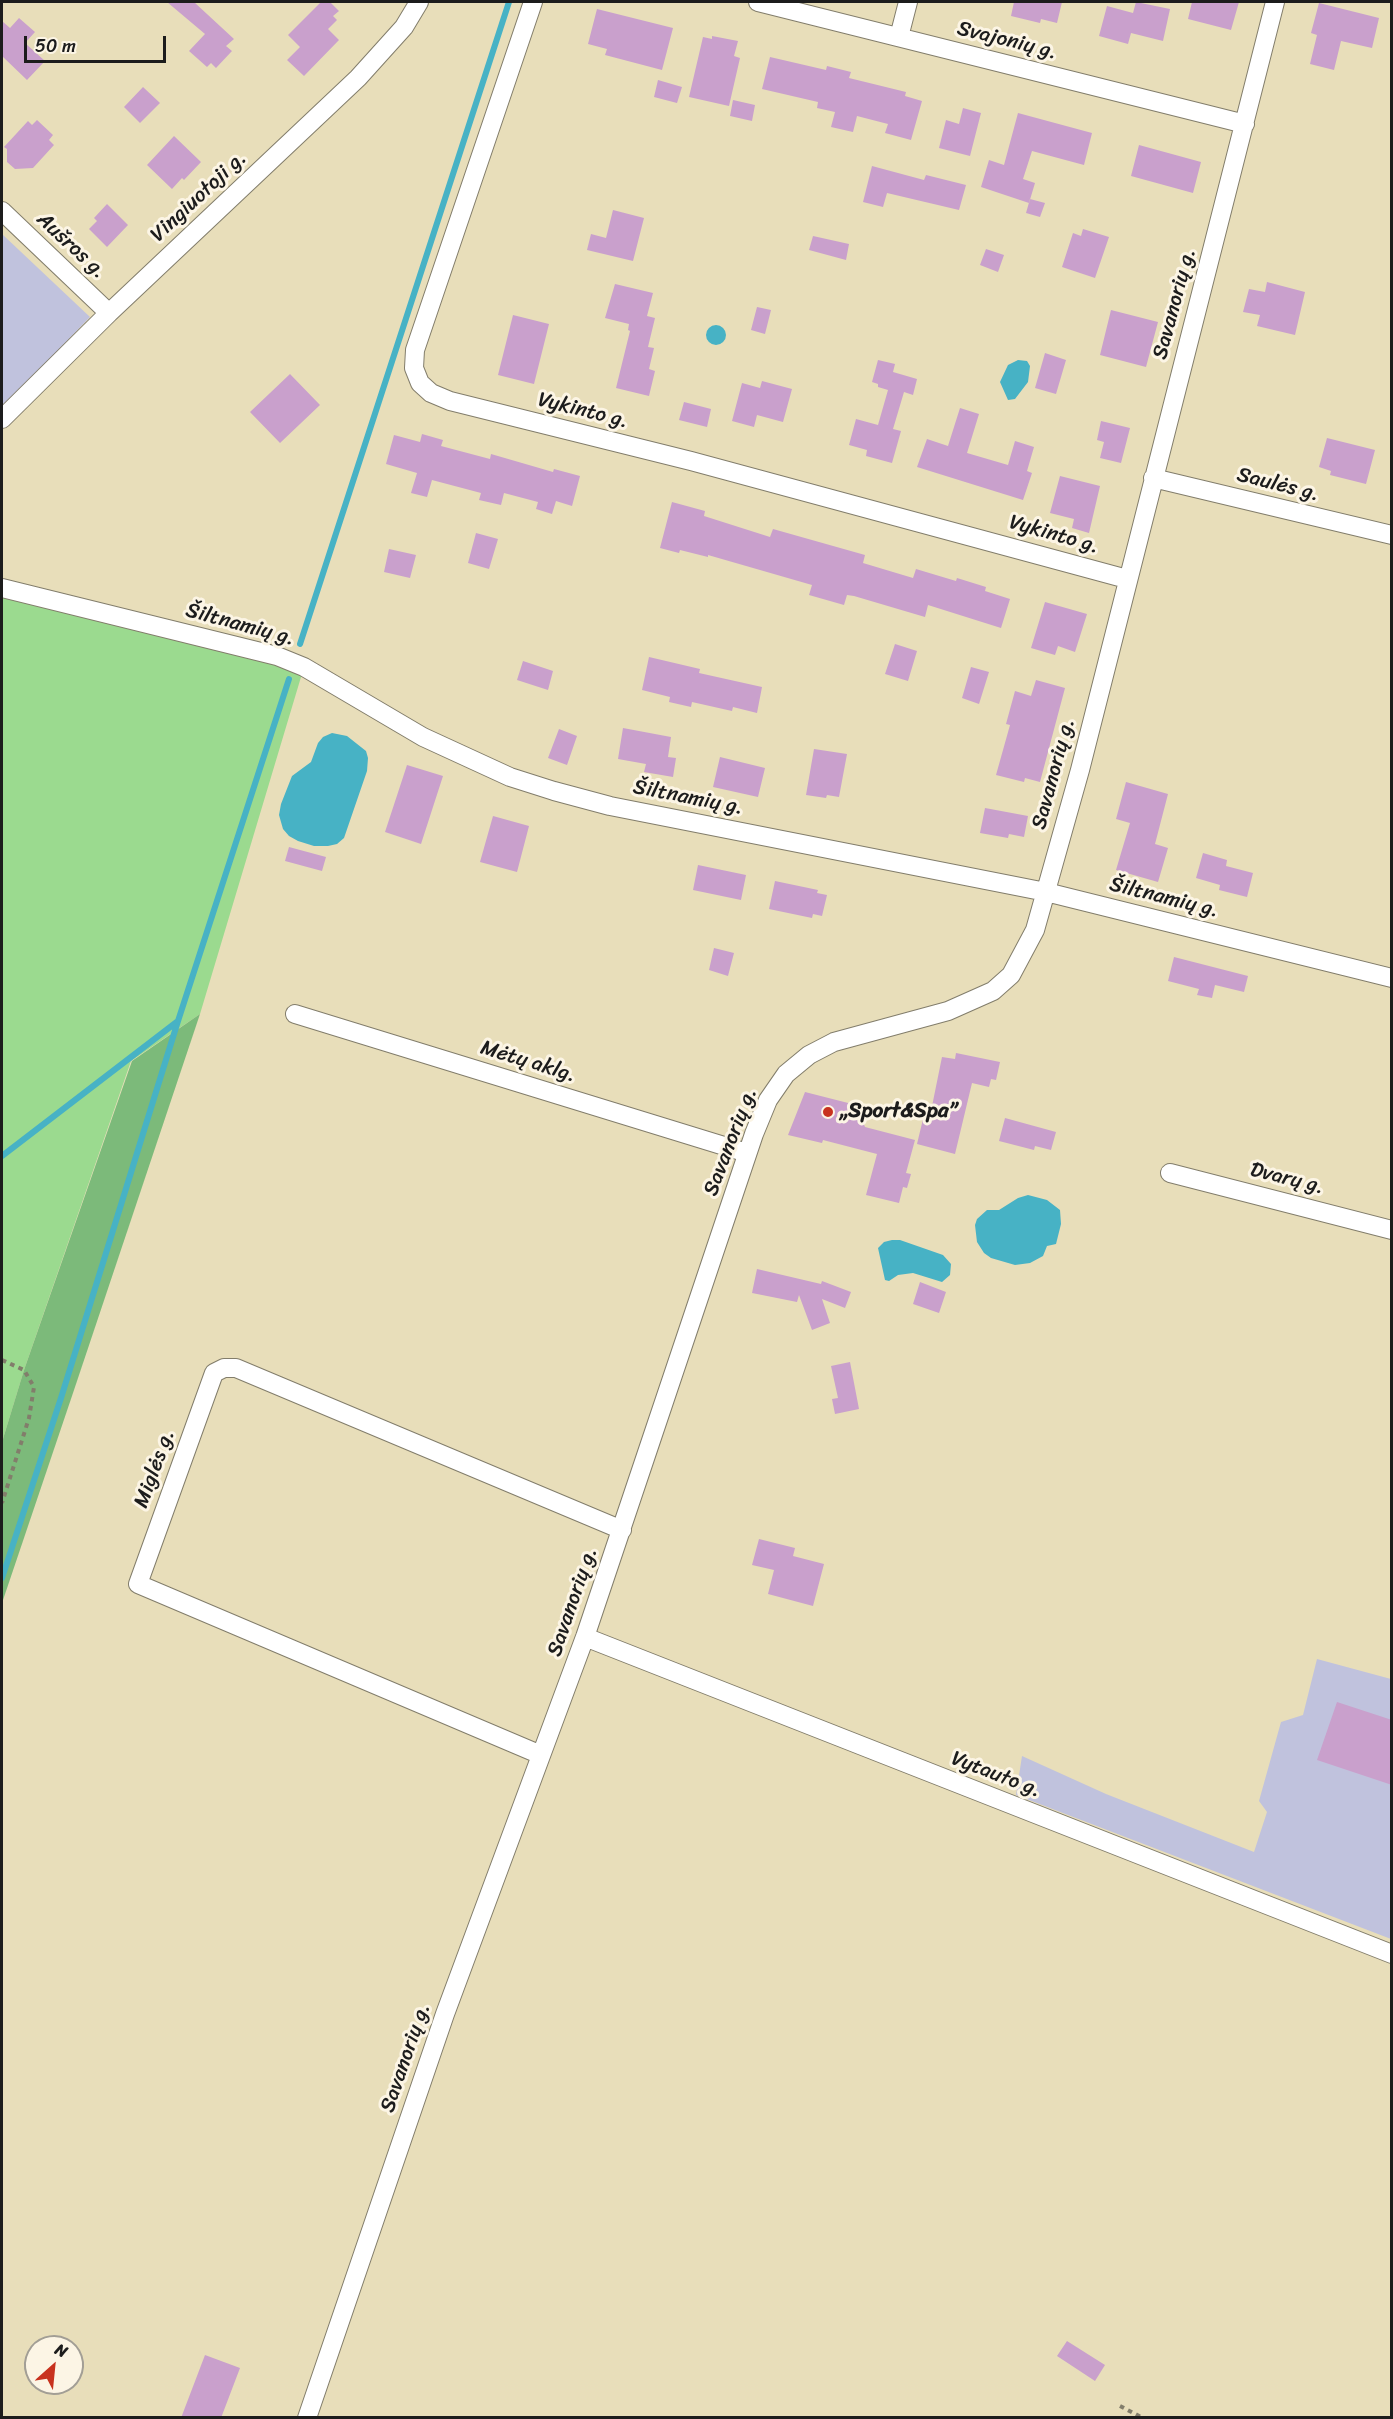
<!DOCTYPE html>
<meta charset="utf-8">
<style>
body{margin:0}
#map{position:relative;width:1393px;height:2419px;overflow:hidden;background:#e8deba;font-family:Sriracha,sans-serif}
canvas{display:block}
.frame{position:absolute;inset:0;border:3px solid #1c1c1c;pointer-events:none}
.north{position:absolute;left:24px;top:2335px;width:60px;height:60px;box-sizing:border-box;background:#fcf5e5;border:2px solid #a29e95;border-radius:50%;rotate:27deg;font-size:16px;font-weight:700;line-height:24px;text-align:center;color:#1c1c1c}
.north::after{content:'';display:block;margin:auto;width:21px;height:27px;background:#c8321e;clip-path:polygon(50% 0,100% 100%,50% 72%,0 100%)}
.scale{position:absolute;left:24px;top:36px;width:142px;height:27px;box-sizing:border-box;border:3px solid #1c1c1c;border-top:0;padding-left:8px;font-size:18px;line-height:21px;white-space:nowrap;color:#1c1c1c;-webkit-text-stroke:4px #fcf5e5;paint-order:stroke}
</style>
<div id="map">
<canvas width="1393" height="2419"></canvas>
<div class="frame"></div>
<div class="north">N</div>
<div class="scale">50 m</div>
</div>
<script>
const ctx = document.querySelector('canvas').getContext('2d');
ctx.lineJoin = 'round';
function fill(path, color) {
  ctx.fillStyle = color;
  ctx.fill(path, 'evenodd');
}
function toPath(rows) {
  const path = new Path2D();
  for (const r of rows) {
    if (r.length === 3) {
      path.moveTo(r[0] + r[2], r[1]);
      path.arc(r[0], r[1], r[2], 0, 2 * Math.PI);
      continue;
    }
    path.moveTo(r[0], r[1]);
    for (let i = 2; i < r.length; i += 2) path.lineTo(r[i], r[i + 1]);
  }
  return path;
}
function trace(path, color, width, dash) {
  ctx.strokeStyle = color;
  ctx.lineWidth = width;
  ctx.lineCap = dash ? 'butt' : 'round';
  ctx.setLineDash(dash || []);
  ctx.stroke(path);
}
function write(font, color, halo, rows, align = 'center') {
  ctx.font = font + ' Sriracha,sans-serif';
  ctx.lineWidth = 6;
  ctx.setLineDash([]);
  ctx.textBaseline = 'middle';
  ctx.strokeStyle = halo;
  ctx.fillStyle = color;
  for (const [text, x, y, turn = 0] of rows) {
    ctx.save();
    ctx.translate(x, y);
    ctx.rotate((+turn || 0) * Math.PI / 180);
    ctx.textAlign = isNaN(turn) ? turn : align;
    if (halo) ctx.strokeText(text, 0, 0);
    ctx.fillText(text, 0, 0);
    ctx.restore();
  }
}
const industrial = toPath([
 [2,234,90,317,2,409],
 [1317,1659,1391,1679,1391,1939,1016,1795,1022,1756,1106,1794,1254,1852,1267,1812,1259,1801,1281,1722,1303,1715]
]);
const green = toPath([
 [2,588,304,667,200,1014,131,1061,24,1370,2,1442]
]);
const forest = toPath([
 [200,1014,74,1390,2,1603,2,1442,24,1370,132,1061]
]);
const water = toPath([
 [716,335,10],
 [1018,360,1027,361,1030,366,1028,382,1015,399,1008,400,1000,382,1008,365],
 [332,733,347,736,366,751,368,758,367,771,344,838,337,844,328,846,314,846,298,841,289,836,283,829,279,815,281,804,292,776,311,762,318,743,323,737],
 [1028,1195,1047,1200,1060,1210,1061,1224,1056,1244,1047,1246,1043,1256,1030,1263,1015,1265,991,1258,984,1253,977,1242,975,1225,977,1219,987,1210,999,1210,1018,1198],
 [892,1240,900,1240,943,1255,951,1264,950,1275,942,1282,913,1273,898,1275,889,1281,885,1280,878,1248,884,1242]
]);
const stream = toPath([
 [300,644,509,2],
 [2,1156,178,1021,289,679],
 [2,1578,61,1398,178,1021]
]);
const building = toPath([
 [167,2,194,2,234,39,226,46,232,51,216,68,211,63,207,67,189,51,205,34],
 [321,2,330,2,339,11,333,16,337,20,328,29,339,40,304,76,287,60,300,47,288,35],
 [1014,2,1062,2,1057,23,1041,19,1040,23,1011,16],
 [1136,2,1170,9,1163,41,1131,33,1128,44,1099,36,1107,6,1133,13],
 [1192,2,1239,2,1231,30,1188,19],
 [1319,3,1379,18,1372,48,1341,41,1334,70,1310,64,1317,35,1311,33],
 [597,9,673,28,662,70,605,55,607,49,588,44],
 [19,18,35,32,25,43,45,61,27,80,2,56,2,21,10,28],
 [712,36,738,41,734,56,740,58,729,106,689,97,703,37,712,39],
 [770,57,826,70,827,66,851,72,849,78,906,92,905,96,922,101,911,140,885,133,888,124,857,116,853,132,831,127,835,112,817,108,818,102,762,89],
 [658,80,682,87,677,103,654,97],
 [143,87,160,103,140,123,124,107],
 [733,100,755,105,752,121,730,116],
 [963,108,981,113,970,156,939,148,946,120,959,124],
 [1018,113,1092,133,1084,165,1032,151,1023,179,1035,183,1029,203,981,187,989,160,1004,165],
 [37,120,53,135,49,140,54,145,33,168,15,169,7,162,7,149,4,147,28,121,32,125],
 [174,136,201,162,184,180,182,178,172,189,147,165],
 [1139,145,1201,162,1193,193,1131,176],
 [872,166,924,180,926,175,966,185,959,210,887,193,883,207,863,202],
 [1030,199,1045,203,1040,217,1026,213],
 [107,204,128,225,107,247,89,229,97,221,94,218],
 [613,210,644,218,633,261,587,250,591,234,606,238],
 [1083,229,1109,237,1095,278,1062,267,1073,233,1081,236],
 [813,236,849,244,846,260,809,250],
 [986,249,1004,255,998,272,980,265],
 [1267,282,1305,292,1295,335,1257,326,1260,315,1243,312,1249,289,1265,292],
 [615,284,653,293,647,316,655,318,648,347,654,348,649,369,655,371,649,396,616,388,630,331,628,330,629,324,605,318],
 [757,307,771,310,765,334,751,330],
 [1111,310,1158,322,1146,367,1100,355],
 [513,315,549,324,534,384,498,375],
 [1045,353,1066,360,1056,394,1035,388],
 [878,360,895,364,893,372,917,379,913,395,904,392,893,429,901,431,892,463,866,456,867,450,849,445,856,419,878,425,888,390,878,387,878,384,872,382],
 [290,374,320,405,280,443,250,412],
 [762,381,792,389,783,422,757,415,754,427,732,421,742,383,760,388],
 [684,402,711,409,707,427,679,420],
 [960,408,979,414,967,453,1008,465,1015,441,1034,447,1027,471,1032,473,1023,500,917,467,927,439,948,446],
 [1101,421,1130,428,1121,463,1100,458,1104,442,1097,440],
 [422,434,443,440,441,446,490,459,491,454,553,472,554,469,580,476,572,506,556,501,552,514,536,509,538,502,504,493,501,505,479,500,481,493,432,480,427,497,411,493,417,473,386,464,394,435,420,442],
 [1327,438,1375,450,1366,484,1330,475,1331,471,1319,467],
 [1060,476,1100,486,1089,533,1072,528,1074,519,1050,513],
 [672,502,705,511,704,516,770,537,773,529,865,555,863,563,913,578,916,569,956,581,957,578,986,587,985,591,1010,599,1001,628,928,605,925,617,854,596,847,595,844,605,809,595,812,585,708,555,708,557,680,550,679,553,660,548],
 [476,533,498,539,489,569,468,563],
 [389,549,416,555,410,578,384,572],
 [1045,602,1087,614,1075,652,1058,646,1055,655,1031,648],
 [895,644,917,651,908,681,885,674],
 [649,657,700,669,699,673,762,687,757,713,733,707,732,711,692,702,691,707,669,702,670,697,642,690],
 [523,661,553,671,548,690,517,680],
 [971,667,989,672,979,704,962,698],
 [1036,680,1065,688,1040,782,1025,778,1024,782,996,775,1010,725,1006,724,1015,691,1031,696],
 [623,728,671,737,668,757,676,758,673,777,644,772,646,764,618,759],
 [559,729,577,736,567,765,548,758],
 [814,749,847,754,839,797,827,795,826,798,806,795],
 [720,757,765,768,758,797,713,787],
 [407,765,443,776,421,844,385,832],
 [1126,782,1168,794,1155,844,1168,848,1158,882,1116,870,1130,823,1116,819],
 [985,808,1028,816,1024,837,1009,834,1008,838,980,833],
 [493,816,529,826,517,872,480,862],
 [289,847,326,857,322,871,285,861],
 [1203,853,1227,860,1226,866,1253,873,1247,897,1219,890,1220,885,1196,878],
 [698,865,746,875,741,900,693,890],
 [775,881,818,890,817,893,827,895,822,916,813,914,812,918,769,909],
 [714,948,734,953,728,976,709,970],
 [1174,957,1248,976,1244,992,1215,985,1212,998,1197,995,1199,989,1168,981],
 [956,1053,1000,1062,996,1080,991,1079,989,1087,972,1083,955,1154,917,1144,923,1119,929,1121,942,1057,955,1059],
 [805,1092,856,1105,865,1127,915,1140,906,1173,911,1174,907,1188,903,1187,899,1203,866,1195,877,1154,823,1140,822,1143,788,1135],
 [1005,1118,1056,1132,1051,1150,1035,1146,1034,1150,999,1141],
 [757,1269,821,1284,822,1281,851,1292,845,1308,822,1299,830,1323,812,1330,799,1295,797,1302,752,1293],
 [920,1282,946,1292,939,1313,913,1304],
 [850,1362,859,1409,835,1414,832,1399,838,1398,831,1366],
 [759,1539,795,1548,793,1556,824,1564,813,1606,768,1594,774,1570,752,1565],
 [1337,1702,1392,1720,1392,1785,1317,1760],
 [1067,2341,1105,2365,1095,2381,1057,2356],
 [205,2355,240,2368,221,2418,181,2418]
]);
const path = toPath([
 [2,1360,24,1370,34,1387,29,1418,2,1503],
 [1120,2406,1143,2418]
]);
const minor = toPath([
 [533,2,415,350,414,368,420,383,431,393,450,401,691,461,1127,579],
 [758,2,1245,124],
 [899,37,908,2],
 [2,211,109,313],
 [2,419,109,313,358,78,404,27,419,2],
 [1153,478,1392,535],
 [2,588,277,656,304,667,423,737,510,777,554,791,610,806,1046,892,1392,978],
 [295,1014,747,1153],
 [1170,1173,1392,1230],
 [585,1637,1392,1954],
 [541,1755,138,1584,214,1373,224,1368,236,1368,622,1530],
 [307,2418,445,2014,585,1637,754,1134,768,1100,786,1074,809,1055,834,1042,948,1011,993,991,1011,975,1035,930,1080,770,1275,2]
]);
const markers = [
 [828,1112,6,"#c8321e"]
];
const streetNames = [
 ["Svajonių g.",1007,41,14],
 ["Vingiuotoji g.",199,197,-43],
 ["Aušros g.",71,246,43],
 ["Savanorių g.",1175,304,-75],
 ["Vykinto g.",583,411,14],
 ["Saulės g.",1278,485,14],
 ["Vykinto g.",1054,535,16],
 ["Šiltnamių g.",240,625,15],
 ["Savanorių g.",1054,774,-75],
 ["Šiltnamių g.",688,798,11],
 ["Šiltnamių g.",1164,898,14],
 ["Mėtų aklg.",528,1062,17],
 ["Savanorių g.",731,1142,-69],
 ["Dvarų g.",1287,1179,14],
 ["Miglės g.",155,1469,-70],
 ["Savanorių g.",573,1602,-71],
 ["Vytauto g.",996,1775,21],
 ["Savanorių g.",406,2058,-71]
];
const poiNames = [
 ["„Sport&Spa”",840,1112]
];
fill(industrial, '#c0c2dd');
fill(green, '#9bda8f');
fill(forest, '#7cba7a');
fill(water, '#47b2c5');
trace(stream, '#47b2c5', 6);
fill(building, '#c9a0cc');
trace(minor, '#827d6b', 20);
trace(path, '#827d6b', 4, [4.5, 4.5]);
trace(minor, '#fff', 18);
for (const [x, y, r, color] of markers) {
  const dot = new Path2D();
  dot.arc(x, y, r, 0, 2 * Math.PI);
  ctx.fillStyle = color;
  ctx.fill(dot);
  trace(dot, '#fcf5e5', 2);
}
write('21px', '#1c1c1c', '#fcf5e5', streetNames);
write('bold 21px', '#1c1c1c', '#fcf5e5', poiNames, 'left');
</script>
